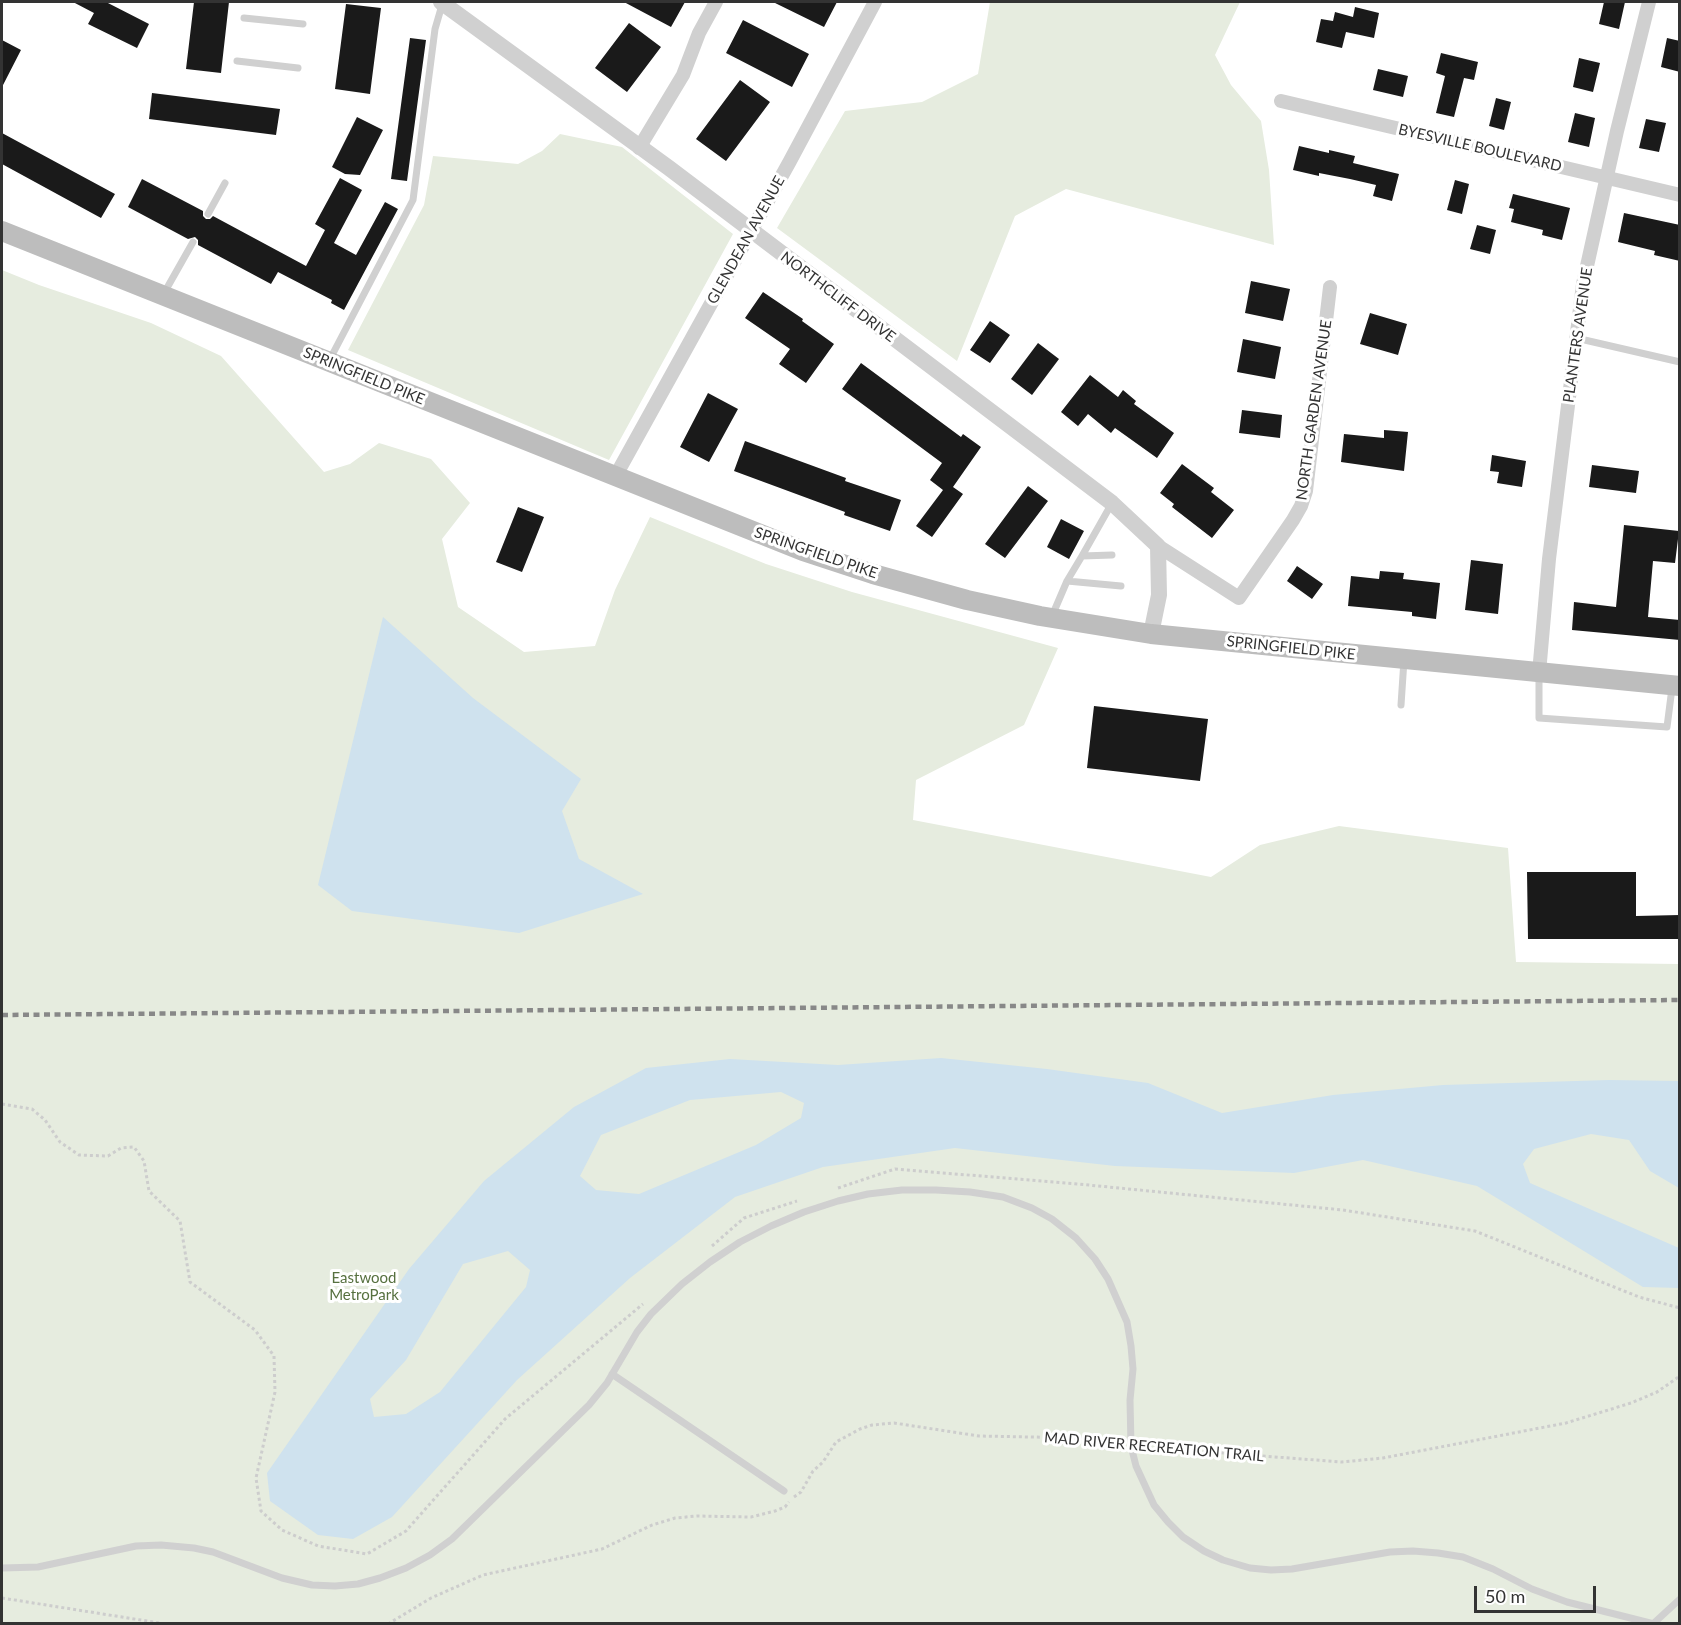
<!DOCTYPE html>
<style>
body{margin:0}
#map{position:relative;width:1681px;height:1625px;overflow:hidden;background:#fff;font-family:Lato,sans-serif}
canvas{display:block}
.frame{position:absolute;inset:0;border:3px solid #333;pointer-events:none}
.scale{position:absolute;left:1474px;top:1586px;width:122px;height:27px;box-sizing:border-box;border:3px solid #333;border-top:0;padding-left:8px;font-size:18px;line-height:21px;white-space:nowrap;color:#333;-webkit-text-stroke:4px #fff;paint-order:stroke}
</style>
<div id="map">
<canvas width="1681" height="1625"></canvas>
<div class="frame"></div>
<div class="scale">50 m</div>
</div>
<script>
const ctx = document.querySelector('canvas').getContext('2d');
ctx.lineJoin = 'round';
function fill(path, color) {
  ctx.fillStyle = color;
  ctx.fill(path, 'evenodd');
}
function toPath(rows) {
  const path = new Path2D();
  for (const r of rows) {
    path.moveTo(r[0], r[1]);
    for (let i = 2; i < r.length; i += 2) path.lineTo(r[i], r[i + 1]);
  }
  return path;
}
function trace(path, color, width, dash) {
  ctx.strokeStyle = color;
  ctx.lineWidth = width;
  ctx.lineCap = dash ? 'butt' : 'round';
  ctx.setLineDash(dash || []);
  ctx.stroke(path);
}
function write(font, color, halo, rows, align = 'center') {
  ctx.font = font + ' Lato,sans-serif';
  ctx.lineWidth = 6;
  ctx.setLineDash([]);
  ctx.textBaseline = 'middle';
  ctx.strokeStyle = halo;
  ctx.fillStyle = color;
  for (const [text, x, y, turn = 0] of rows) {
    ctx.save();
    ctx.translate(x, y);
    ctx.rotate((+turn || 0) * Math.PI / 180);
    ctx.textAlign = isNaN(turn) ? turn : align;
    if (halo) ctx.strokeText(text, 0, 0);
    ctx.fillText(text, 0, 0);
    ctx.restore();
  }
}
const green = toPath([
 [990,2,1240,2,1215,55,1231,85,1261,121,1269,170,1274,245,1066,189,1015,216,957,361,777,228,845,111,922,102,978,74],
 [560,134,622,147,733,234,609,460,348,350,424,205,433,156,518,164,542,151],
 [2,270,39,285,151,323,221,356,324,472,350,464,379,443,431,459,470,503,442,539,458,607,524,652,595,646,615,590,650,517,766,564,852,592,1058,648,1024,725,916,780,913,820,1211,877,1260,845,1339,826,1508,848,1516,962,1679,964,1679,1623,2,1623]
]);
const water = toPath([
 [383,617,473,698,581,779,562,811,579,859,643,894,519,933,352,911,318,885],
 [941,1058,1047,1069,1148,1083,1222,1113,1333,1095,1443,1085,1609,1080,1679,1081,1679,1188,1650,1171,1629,1140,1591,1134,1534,1149,1523,1164,1530,1183,1679,1248,1679,1288,1643,1287,1477,1186,1363,1160,1294,1173,1115,1166,955,1148,823,1167,735,1197,630,1278,517,1380,392,1517,353,1539,318,1535,270,1501,267,1473,409,1269,484,1181,574,1107,646,1068,730,1059,838,1065],
 [781,1092,804,1103,801,1118,756,1145,639,1194,596,1190,580,1176,601,1135,690,1100],
 [508,1251,530,1270,526,1287,440,1392,406,1414,374,1417,370,1399,406,1360,463,1264]
]);
const building = toPath([
 [73,2,106,2,149,24,137,48,88,24,94,13],
 [194,2,229,2,221,73,186,69],
 [624,2,685,2,671,27],
 [773,2,837,2,824,27],
 [1604,2,1625,2,1619,29,1599,24],
 [346,4,381,8,370,94,335,89],
 [1355,7,1379,13,1374,38,1346,32,1342,48,1316,42,1321,19,1333,21,1335,12,1353,17],
 [743,20,809,54,792,87,726,53],
 [629,23,661,47,627,92,595,68],
 [410,38,426,40,407,181,391,179],
 [1667,38,1680,41,1680,72,1661,67],
 [2,40,21,50,2,87],
 [1441,53,1478,62,1474,80,1464,78,1454,117,1436,113,1445,76,1436,73],
 [1579,58,1600,63,1593,92,1573,87],
 [1378,69,1408,76,1403,97,1373,90],
 [740,80,770,102,726,161,696,139],
 [152,93,280,109,276,135,149,119],
 [1496,98,1511,102,1504,130,1489,126],
 [1575,113,1595,118,1589,147,1568,142],
 [357,117,383,130,360,175,345,174,332,167],
 [1646,119,1666,123,1659,152,1639,148],
 [2,133,115,194,101,218,2,164],
 [1299,146,1329,153,1329,150,1355,156,1353,163,1399,174,1392,201,1373,196,1376,185,1350,179,1319,173,1319,176,1293,170],
 [340,178,362,190,334,243,356,255,385,202,398,209,344,310,331,303,332,300,278,272,271,284,198,245,198,240,195,237,188,239,128,207,142,179,203,211,203,216,206,219,210,219,213,216,306,266,325,230,315,224],
 [1455,180,1469,184,1462,214,1447,210],
 [1513,194,1570,208,1562,240,1542,235,1543,230,1511,222,1514,209,1509,208],
 [1624,213,1680,225,1680,261,1654,255,1655,251,1618,242],
 [1477,225,1496,230,1490,254,1470,249],
 [1251,281,1290,289,1283,321,1245,313],
 [763,292,803,319,802,321,834,344,806,383,779,364,790,349,745,318],
 [1370,313,1407,324,1398,355,1360,344],
 [990,321,1010,335,990,363,970,350],
 [1243,339,1281,347,1275,379,1237,372],
 [1038,343,1059,359,1032,395,1011,379],
 [861,363,961,437,963,434,981,447,953,487,963,494,932,537,916,526,943,490,930,480,942,463,842,389],
 [1090,375,1118,397,1123,390,1136,401,1134,404,1174,433,1157,458,1115,428,1111,433,1088,414,1078,426,1061,412],
 [708,393,738,409,709,462,680,447],
 [1242,410,1282,415,1280,438,1239,433],
 [1384,430,1408,432,1404,471,1341,462,1344,434,1384,438],
 [745,441,846,478,845,481,901,500,890,531,844,515,845,512,734,471],
 [1492,455,1526,461,1522,487,1497,483,1499,472,1490,471],
 [1182,464,1214,488,1211,492,1234,510,1212,538,1172,507,1174,504,1160,493],
 [1592,465,1639,471,1636,493,1589,487],
 [1028,486,1048,501,1005,558,985,544],
 [518,507,544,517,522,572,496,562],
 [1061,519,1084,531,1069,559,1047,547],
 [1624,525,1679,531,1675,563,1653,561,1648,617,1680,620,1680,640,1572,630,1574,602,1616,607],
 [1471,560,1503,564,1498,614,1465,610],
 [1297,566,1323,584,1312,599,1287,581],
 [1380,571,1404,573,1403,579,1440,583,1436,619,1412,616,1412,612,1348,606,1351,576,1379,579],
 [1094,706,1208,719,1200,781,1087,768],
 [1527,872,1636,872,1636,916,1680,915,1680,939,1528,939]
]);
const path = toPath([
 [2,1104,32,1109,45,1120,60,1142,79,1155,108,1156,121,1148,134,1147,144,1161,149,1191,180,1221,190,1282,255,1330,274,1356,275,1392,256,1478,261,1511,282,1530,318,1546,367,1554,406,1531,505,1419,643,1304],
 [838,1188,895,1169,1078,1184,1343,1210,1475,1231,1639,1297,1680,1308],
 [712,1246,744,1218,797,1201],
 [1143,1447,1342,1462,1383,1458,1566,1423,1631,1403,1657,1392,1680,1376],
 [794,1497,801,1492,813,1471,823,1462,836,1442,860,1429,872,1425,894,1423,979,1436,1083,1438,1122,1445],
 [2,1598,166,1624],
 [388,1624,431,1598,483,1575,602,1549,652,1525,675,1518,697,1516,751,1517,775,1511,785,1507,789,1502]
]);
const service = toPath([
 [244,18,303,24],
 [237,61,298,68],
 [208,214,225,183],
 [163,295,193,242],
 [1576,338,1680,362],
 [329,361,413,200,435,29,442,5],
 [1112,555,1082,556,1112,503],
 [1067,581,1082,556],
 [1052,616,1067,581,1121,586],
 [1539,675,1539,718,1667,727,1672,688],
 [1401,705,1404,660],
 [612,1374,784,1491],
 [2,1568,38,1567,136,1546,161,1545,194,1548,213,1552,282,1578,312,1585,335,1586,358,1584,380,1578,406,1568,430,1555,452,1539,589,1405,607,1383,637,1332,651,1314,682,1284,710,1262,740,1242,771,1226,804,1212,838,1201,868,1194,902,1190,936,1190,970,1192,1003,1197,1032,1208,1052,1219,1076,1238,1095,1259,1108,1279,1127,1322,1131,1346,1133,1369,1130,1400,1131,1446,1136,1466,1154,1505,1168,1522,1183,1537,1204,1551,1223,1560,1250,1568,1271,1570,1292,1569,1390,1552,1413,1551,1438,1553,1463,1557,1493,1569,1532,1589,1567,1602,1654,1624],
 [1654,1623,1680,1599]
]);
const minor = toPath([
 [1281,101,1680,195],
 [639,148,683,75,699,33,716,2],
 [615,477,790,161,875,2],
 [1158,546,1239,598,1293,520,1301,506,1306,491,1330,287],
 [1539,673,1549,559,1583,284,1617,131,1649,2]
]);
const tertiary = toPath([
 [441,2,669,168,1112,503,1158,546,1159,595,1151,634]
]);
const secondary = toPath([
 [2,231,803,551,873,574,967,600,1040,616,1151,634,1680,686]
]);
const rail = toPath([
 [2,1015,1680,1000]
]);
const streetNames = [
 ["BYESVILLE BOULEVARD",1480,148,13],
 ["GLENDEAN AVENUE",746,240,-61],
 ["NORTHCLIFF DRIVE",838,297,37],
 ["PLANTERS AVENUE",1578,335,-82],
 ["SPRINGFIELD PIKE",364,376,22],
 ["NORTH GARDEN AVENUE",1314,410,-82],
 ["SPRINGFIELD PIKE",816,553,19],
 ["SPRINGFIELD PIKE",1291,648,6],
 ["MAD RIVER RECREATION TRAIL",1154,1447,5]
];
const parkNames = [
 ["Eastwood",364,1278],
 ["MetroPark",364,1295]
];
fill(green, '#e6ecdf');
fill(water, '#cfe2ee');
fill(building, '#1a1a1a');
trace(path, '#cdcdcd', 3, [3, 3]);
trace(service, '#d0d0d0', 7);
trace(minor, '#d0d0d0', 14);
trace(tertiary, '#d0d0d0', 16);
trace(secondary, '#bdbdbd', 20);
trace(rail, '#888', 4.5, [6, 4.5]);
write('15px', '#333', '#fff', streetNames);
write('15px', '#56703f', '#fff', parkNames);
</script>
